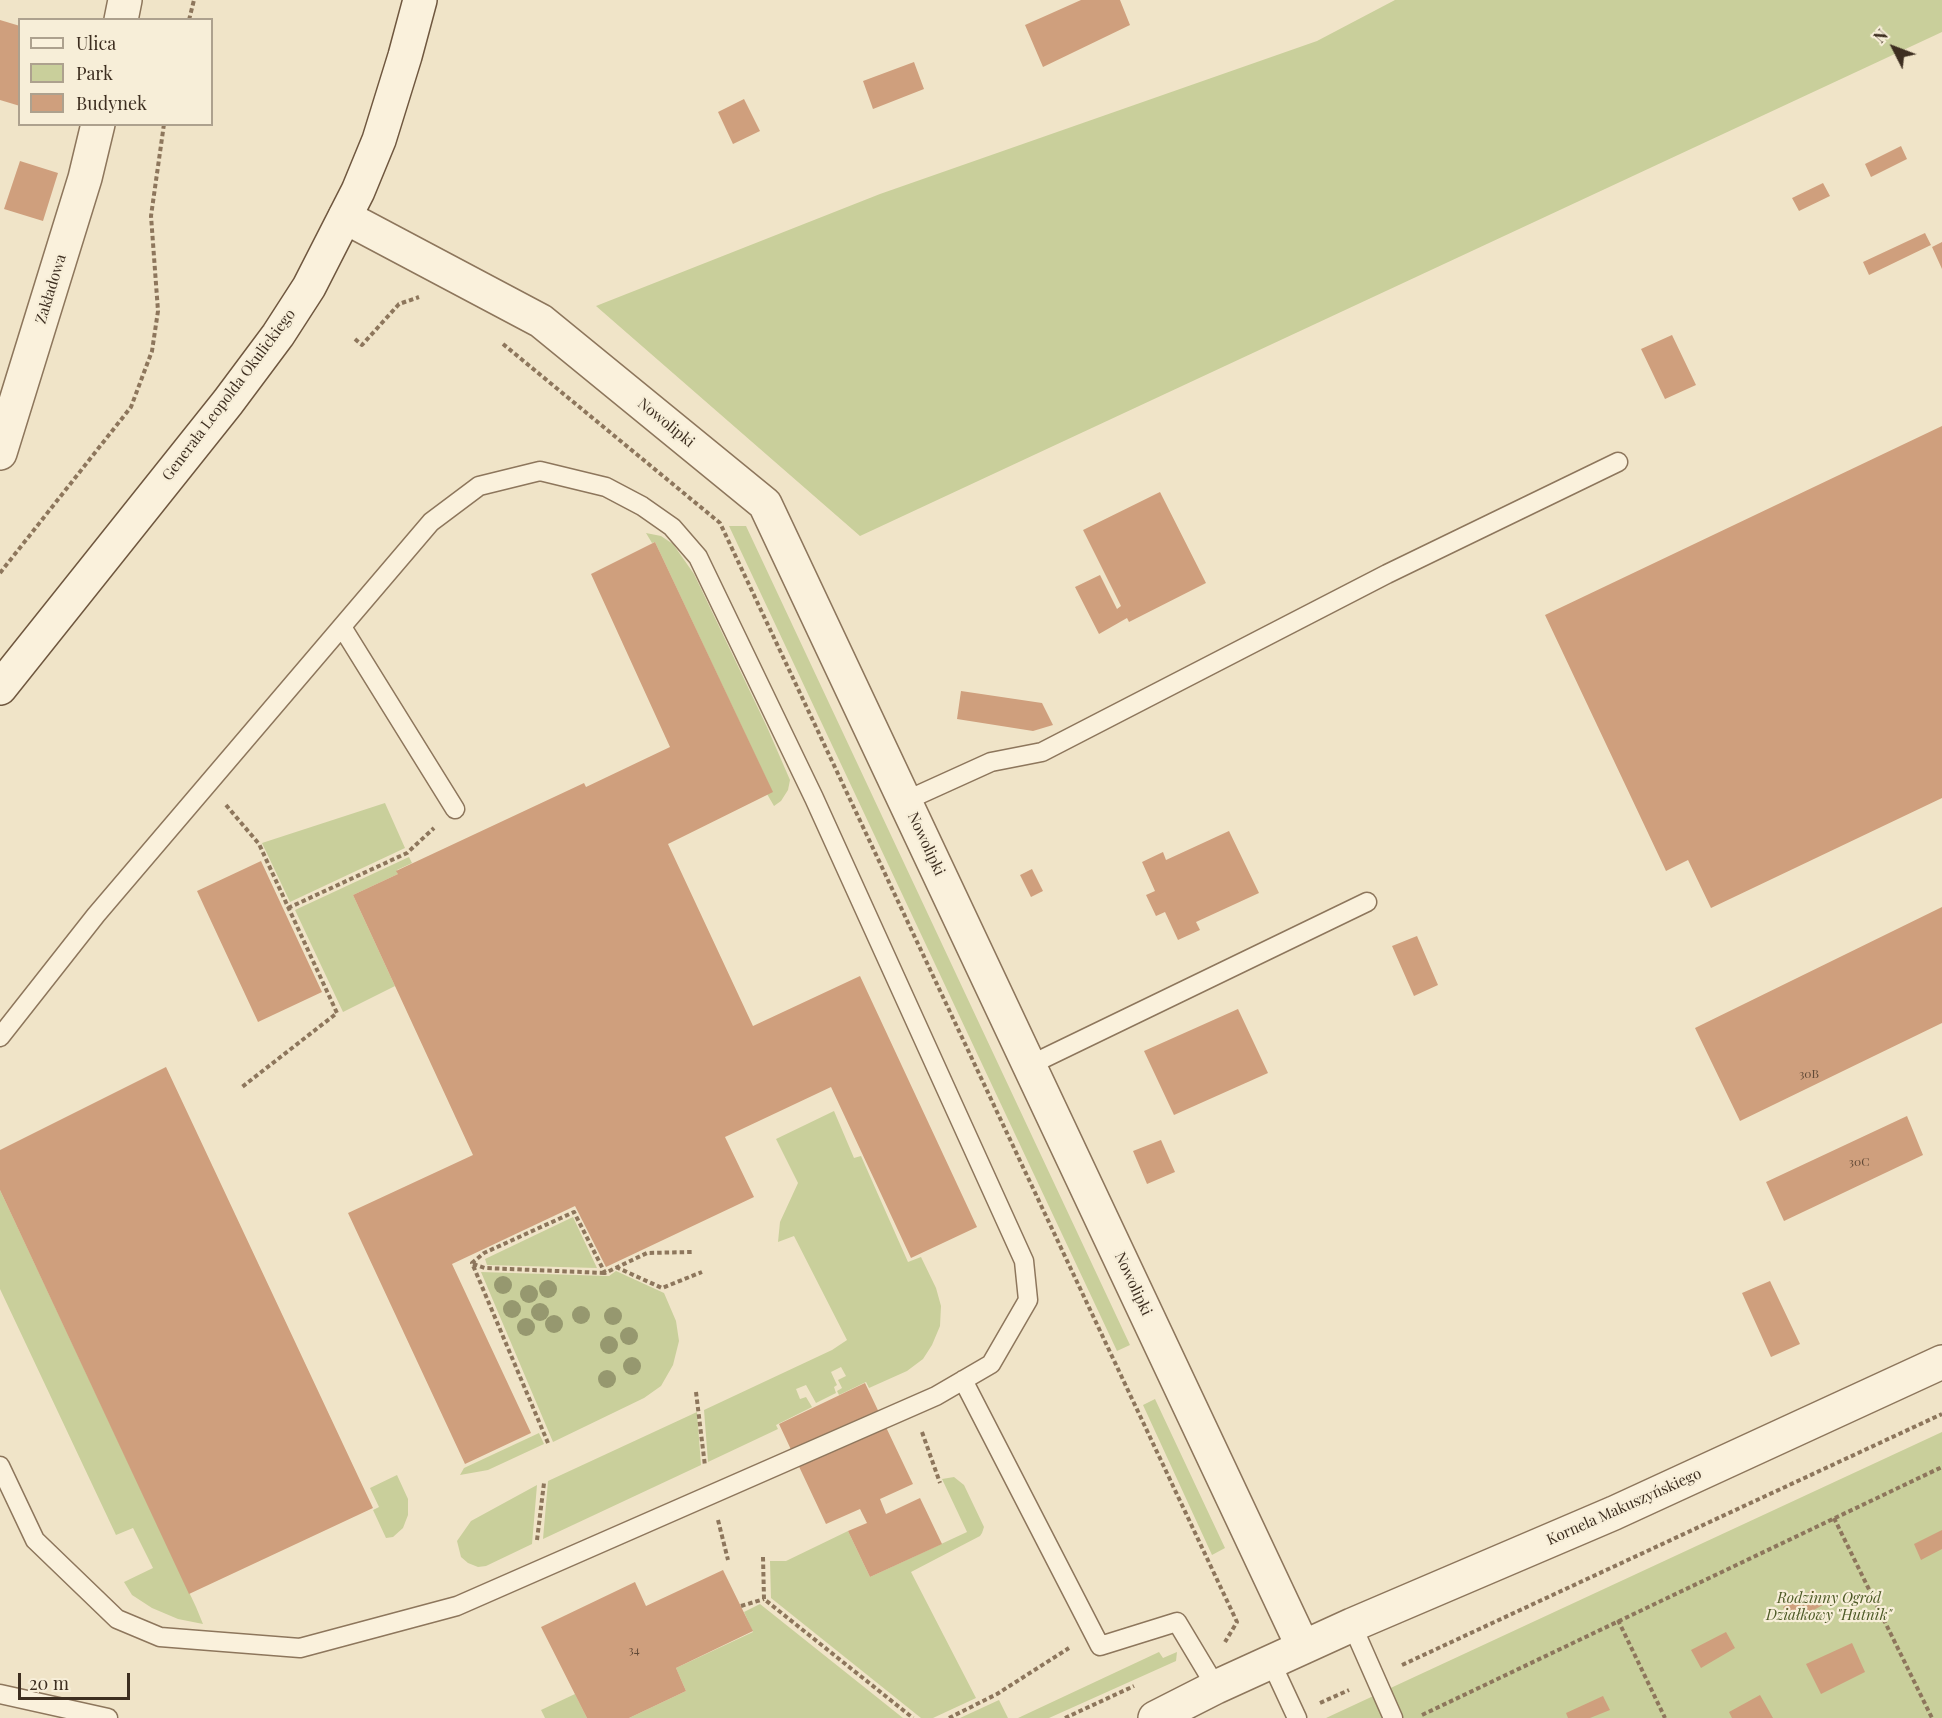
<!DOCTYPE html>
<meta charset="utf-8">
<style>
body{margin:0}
#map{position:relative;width:1942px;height:1718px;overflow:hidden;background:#f0e4c8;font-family:"Playfair Display",serif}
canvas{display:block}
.legend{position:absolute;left:18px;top:18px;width:195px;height:108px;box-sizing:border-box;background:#f7eed8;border:2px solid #ada18e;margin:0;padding:8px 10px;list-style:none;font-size:18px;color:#3d2e20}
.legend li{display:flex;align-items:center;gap:12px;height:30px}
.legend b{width:30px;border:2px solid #ada18e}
.north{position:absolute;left:1864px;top:18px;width:60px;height:60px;-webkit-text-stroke:4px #f7eed8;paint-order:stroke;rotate:312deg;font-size:16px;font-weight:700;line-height:24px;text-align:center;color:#3d2e20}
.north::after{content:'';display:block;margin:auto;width:21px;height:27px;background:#3d2e20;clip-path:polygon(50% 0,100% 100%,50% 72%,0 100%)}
.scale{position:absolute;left:18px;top:1673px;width:112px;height:27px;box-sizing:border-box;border:3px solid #3d2e20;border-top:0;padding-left:8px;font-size:18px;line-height:21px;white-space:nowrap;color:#3d2e20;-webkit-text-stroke:4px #f7eed8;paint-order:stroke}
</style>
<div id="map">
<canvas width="1942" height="1718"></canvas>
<ul class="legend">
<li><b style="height:8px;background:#faf1dc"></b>Ulica</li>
<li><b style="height:16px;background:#c9cf9b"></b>Park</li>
<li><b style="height:16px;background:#cf9f7d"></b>Budynek</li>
</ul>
<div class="north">N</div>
<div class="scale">20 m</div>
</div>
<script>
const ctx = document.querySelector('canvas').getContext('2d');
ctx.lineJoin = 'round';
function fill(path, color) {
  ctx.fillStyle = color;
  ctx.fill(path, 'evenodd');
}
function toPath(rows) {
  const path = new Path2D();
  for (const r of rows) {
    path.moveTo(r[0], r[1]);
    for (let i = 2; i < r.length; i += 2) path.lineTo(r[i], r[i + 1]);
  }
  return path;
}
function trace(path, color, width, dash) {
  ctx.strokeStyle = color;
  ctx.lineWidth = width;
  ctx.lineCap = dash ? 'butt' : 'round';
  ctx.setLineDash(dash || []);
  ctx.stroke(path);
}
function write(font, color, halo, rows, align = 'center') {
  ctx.font = font + ' "Playfair Display",serif';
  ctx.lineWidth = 4.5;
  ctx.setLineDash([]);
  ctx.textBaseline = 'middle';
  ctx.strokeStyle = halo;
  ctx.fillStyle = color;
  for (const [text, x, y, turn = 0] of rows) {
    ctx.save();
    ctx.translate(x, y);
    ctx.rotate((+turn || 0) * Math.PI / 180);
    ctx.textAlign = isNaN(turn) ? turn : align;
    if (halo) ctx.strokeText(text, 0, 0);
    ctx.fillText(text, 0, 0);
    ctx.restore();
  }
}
const green = toPath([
 [1395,0,1942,0,1942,32,860,536,596,306,880,194,1317,41],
 [729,526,746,526,1130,1345,1117,1351],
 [646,533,661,536,673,544,694,574,767,727,790,780,788,790,781,801,774,806,767,794,772,791,655,542,652,543],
 [385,803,405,848,290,902,262,843],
 [409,857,412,863,397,870,398,874,353,895,395,986,343,1012,295,910],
 [834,1111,854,1158,861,1156,908,1262,921,1257,936,1288,941,1306,940,1326,932,1345,923,1359,907,1371,869,1388,866,1382,839,1395,837,1391,842,1388,838,1380,846,1376,841,1367,831,1372,837,1385,834,1387,836,1393,816,1403,806,1385,796,1389,800,1399,806,1397,812,1407,776,1425,778,1429,708,1462,704,1410,832,1350,847,1340,794,1236,778,1242,780,1222,798,1183,776,1139],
 [0,1190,196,1607,203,1624,178,1619,152,1608,132,1595,124,1582,153,1568,133,1528,116,1535,0,1289],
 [573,1217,597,1268,487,1265,485,1259],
 [616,1271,664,1293,676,1321,679,1341,673,1365,661,1386,644,1398,553,1442,481,1272,609,1276],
 [1155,1399,1225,1548,1212,1555,1143,1405],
 [697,1412,701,1465,543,1539,548,1481],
 [1942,1432,1942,1718,1326,1718],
 [539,1433,544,1444,488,1470,460,1475,464,1468],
 [397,1475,408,1499,408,1515,403,1528,393,1537,386,1538,373,1510,379,1507,370,1488],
 [954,1477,964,1485,984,1527,982,1533,980,1536,911,1572,976,1698,933,1718,921,1718,771,1598,770,1561,786,1561,848,1531,870,1577,967,1532,942,1479],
 [537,1485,532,1544,486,1566,478,1567,468,1563,461,1557,457,1541,471,1521],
 [760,1604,903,1718,629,1718,686,1691,676,1668,753,1632,744,1612],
 [1159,1652,1163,1658,1177,1652,1176,1661,1049,1718,1018,1718],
 [575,1694,587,1718,545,1718,541,1710],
 [999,1700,1008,1718,960,1718]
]);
const building = toPath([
 [1081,0,1120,0,1130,25,1043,67,1025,25],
 [0,20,20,26,20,106,0,100],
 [914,62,924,89,873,109,863,81],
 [744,99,760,131,733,144,718,112],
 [1901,146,1907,159,1871,177,1865,164],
 [20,161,58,173,43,221,4,209],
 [1823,183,1830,196,1799,211,1792,198],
 [1925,233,1931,245,1869,275,1863,262],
 [1942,242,1942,269,1932,247],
 [1672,335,1696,385,1665,399,1641,349],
 [1942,426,1942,798,1711,908,1688,860,1666,871,1545,615],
 [1160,492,1206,583,1129,622,1127,618,1099,634,1075,587,1100,575,1117,609,1121,606,1083,530],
 [655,542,773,792,668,844,753,1026,860,976,977,1227,911,1258,831,1087,725,1137,754,1197,606,1267,575,1206,452,1264,531,1433,465,1464,348,1213,473,1155,353,895,398,874,396,871,584,783,586,787,670,747,591,574],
 [961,691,1042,703,1053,725,1033,731,957,719],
 [1229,831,1259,893,1196,922,1200,930,1178,940,1165,912,1156,916,1146,895,1155,891,1142,862,1163,852,1166,860],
 [261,861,322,992,258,1022,197,891],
 [1032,869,1043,891,1031,897,1020,875],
 [1942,907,1942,1023,1740,1121,1695,1028],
 [1417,936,1438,985,1414,996,1392,946],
 [1238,1009,1268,1073,1174,1115,1144,1051],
 [166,1067,373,1508,189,1594,0,1190,0,1150],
 [1907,1116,1923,1155,1784,1221,1766,1182],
 [1161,1140,1175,1172,1147,1184,1133,1151],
 [1770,1281,1800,1344,1771,1357,1742,1293],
 [865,1383,913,1484,880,1499,886,1514,920,1498,942,1544,870,1577,848,1531,867,1523,860,1509,826,1524,779,1424],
 [1942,1530,1942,1549,1921,1560,1914,1544],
 [723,1570,753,1631,676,1668,686,1691,629,1718,587,1718,541,1627,635,1582,646,1606],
 [1814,1589,1823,1605,1791,1622,1783,1607],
 [1726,1632,1735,1648,1701,1668,1691,1650],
 [1852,1643,1865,1672,1821,1694,1806,1664],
 [1760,1695,1773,1718,1732,1718,1729,1712],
 [1603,1696,1610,1710,1590,1718,1568,1718,1566,1713]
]);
const path = toPath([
 [189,20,194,0],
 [355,339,362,345,399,304,419,297],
 [503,344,720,523,1237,1622,1225,1642],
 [0,573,131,407,152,351,158,311,151,216,164,124],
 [226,805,259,844,337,1013,242,1087],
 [288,908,407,853,434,828],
 [473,1264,485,1268,605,1273],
 [616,1267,662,1288,702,1272],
 [696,1392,705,1466],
 [922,1432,940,1483],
 [548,1443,472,1263,484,1253,574,1212,605,1273,647,1253,692,1252],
 [1834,1518,1932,1718],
 [718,1520,728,1560],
 [537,1540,544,1483],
 [763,1557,764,1599,913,1718],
 [741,1606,764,1599],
 [1618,1620,1665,1718],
 [1402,1665,1942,1414],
 [1320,1703,1349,1690],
 [1422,1715,1942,1467],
 [949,1718,997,1694,1069,1648],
 [1065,1718,1134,1686]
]);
const service = toPath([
 [342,627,455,809],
 [905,801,991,762,1042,752,1387,574,1618,462],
 [0,1037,96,915,431,522,479,486,540,471,606,487,642,506,672,527,698,557,814,798,1024,1261,1028,1300,991,1364,936,1396,457,1606,300,1648,160,1637,117,1619,35,1540,0,1466],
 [1030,1065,1367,902],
 [963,1380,1100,1646,1177,1622,1216,1687],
 [1352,1625,1393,1718],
 [1271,1662,1297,1718],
 [0,1694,108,1718]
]);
const minor = toPath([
 [121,20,125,0],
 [345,217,541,321,765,504,1303,1647],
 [0,453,85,178,98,124],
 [1155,1718,1216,1687,1352,1625,1614,1513,1942,1362]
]);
const secondary = toPath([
 [0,688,228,402,278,335,309,287,358,191,379,140,405,56,420,0]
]);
const trees = [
 [503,1285],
 [548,1289],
 [529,1294],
 [512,1309],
 [540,1312],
 [581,1315],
 [613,1316],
 [554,1324],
 [526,1327],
 [629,1336],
 [609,1345],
 [632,1366],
 [607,1379]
];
const numberNames = [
 ["30B",1809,1074],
 ["30C",1859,1162],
 ["34",634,1650]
];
const streetNames = [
 ["Zakładowa",51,289,-73],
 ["Generała Leopolda Okulickiego",229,395,-53],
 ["Nowolipki",666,423,39],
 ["Nowolipki",926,844,65],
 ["Nowolipki",1133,1284,65],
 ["Kornela Makuszyńskiego",1624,1507,-24]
];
const parkNames = [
 ["Rodzinny Ogród",1829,1598],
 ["Działkowy \"Hutnik\"",1829,1615]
];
fill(green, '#c9cf9b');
fill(building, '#cf9f7d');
trace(service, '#8d765c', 21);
trace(minor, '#8d765c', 36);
trace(secondary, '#6f573f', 36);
trace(path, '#8d765c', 4, [4.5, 3]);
trace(service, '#faf1dc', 18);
trace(minor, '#faf1dc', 33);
trace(secondary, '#faf1dc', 33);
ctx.fillStyle = '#96986f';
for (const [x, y] of trees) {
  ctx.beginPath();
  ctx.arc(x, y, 9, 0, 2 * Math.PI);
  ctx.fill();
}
write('12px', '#624a37', null, numberNames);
write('15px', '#3d2e20', '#f7eed8', streetNames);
write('italic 15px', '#4d5a26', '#f7eed8', parkNames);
</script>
